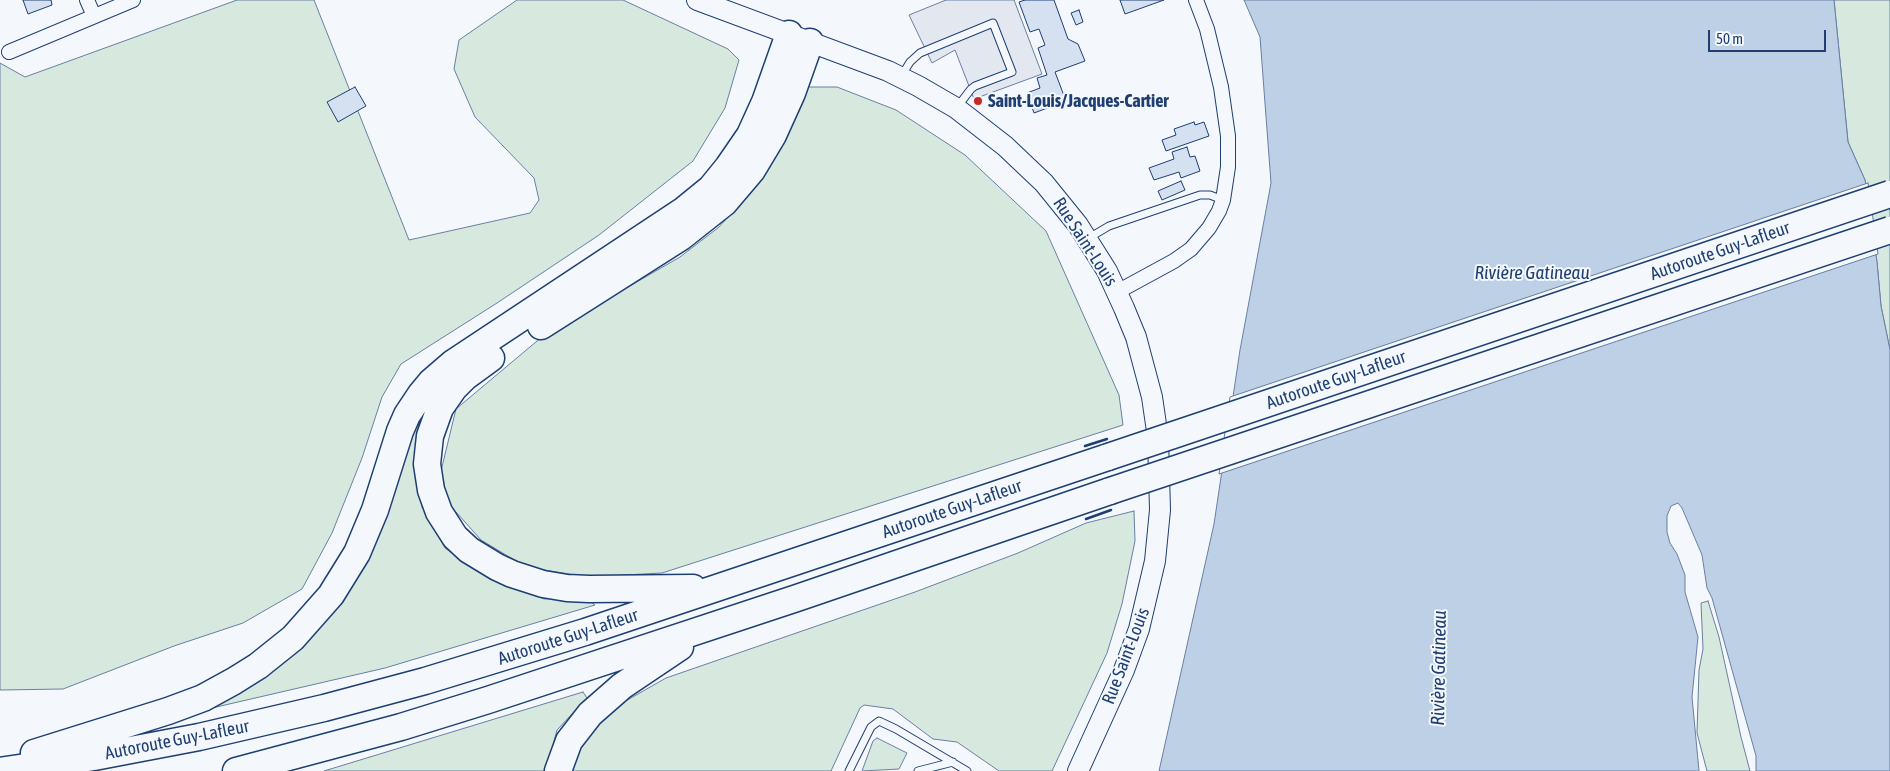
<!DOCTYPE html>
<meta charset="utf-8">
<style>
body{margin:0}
#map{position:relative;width:1890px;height:771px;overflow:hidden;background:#f4f7fb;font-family:"Asap Condensed",sans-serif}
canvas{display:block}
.scale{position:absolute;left:1708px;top:30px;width:118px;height:22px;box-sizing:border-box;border:2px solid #1d3f73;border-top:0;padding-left:6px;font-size:15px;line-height:18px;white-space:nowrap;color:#1d3f73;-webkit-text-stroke:4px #f4f7fb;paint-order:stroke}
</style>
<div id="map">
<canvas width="1890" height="771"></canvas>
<div class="scale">50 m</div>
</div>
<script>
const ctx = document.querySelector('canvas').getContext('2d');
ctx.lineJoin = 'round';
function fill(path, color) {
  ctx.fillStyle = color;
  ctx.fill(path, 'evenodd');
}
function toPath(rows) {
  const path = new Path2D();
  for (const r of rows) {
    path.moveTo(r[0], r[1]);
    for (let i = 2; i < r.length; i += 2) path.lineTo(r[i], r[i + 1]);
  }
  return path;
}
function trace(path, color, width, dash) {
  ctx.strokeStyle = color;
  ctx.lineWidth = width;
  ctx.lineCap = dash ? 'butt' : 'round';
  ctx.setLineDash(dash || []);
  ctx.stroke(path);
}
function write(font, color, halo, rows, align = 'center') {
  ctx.font = font + ' "Asap Condensed",sans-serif';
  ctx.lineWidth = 4;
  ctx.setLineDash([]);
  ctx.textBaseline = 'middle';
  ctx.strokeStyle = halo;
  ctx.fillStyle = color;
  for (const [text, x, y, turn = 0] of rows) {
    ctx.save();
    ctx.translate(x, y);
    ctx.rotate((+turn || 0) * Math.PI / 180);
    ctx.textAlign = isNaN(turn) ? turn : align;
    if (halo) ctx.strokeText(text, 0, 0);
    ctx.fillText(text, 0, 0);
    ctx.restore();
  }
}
const green = toPath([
 [237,0,314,0,409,240,530,213,539,200,534,178,475,117,454,69,459,40,517,0,623,0,728,49,739,60,725,108,693,161,599,235,497,303,401,364,382,397,362,458,332,533,302,589,243,623,174,646,63,689,0,690,0,63,25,77,237,0],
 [1834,0,1890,0,1890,350,1881,306,1877,262,1865,180,1848,142,1834,0],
 [808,87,837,87,896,110,965,155,1046,231,1119,395,1123,425,662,573,587,577,526,567,481,540,448,503,441,471,456,409,543,336,680,257,719,227,763,178,796,100,808,87],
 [441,381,420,462,422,507,445,548,465,562,544,599,582,596,595,605,385,668,199,711,350,588,418,403,441,381],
 [1134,511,1135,541,1122,604,1107,653,1052,771,999,771,957,742,933,739,893,709,864,705,860,708,831,771,568,771,575,753,608,711,666,678,915,592,1018,553,1086,523,1134,511],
 [1708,601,1719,637,1741,737,1750,771,1707,771,1697,733,1699,670,1703,649,1701,603,1708,601],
 [583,692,587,698,557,730,546,771,324,771,583,692],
 [877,738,907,753,899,769,862,771,873,741,877,738]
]);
const parking = toPath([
 [946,0,1014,0,1042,74,974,99,955,50,932,63,909,15,946,0]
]);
const water = toPath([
 [1244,0,1834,0,1848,142,1865,180,1877,262,1881,306,1890,350,1890,771,1756,771,1756,756,1712,598,1707,588,1702,555,1682,508,1678,503,1671,506,1667,516,1667,532,1670,543,1677,554,1685,575,1685,592,1698,637,1692,697,1699,771,1159,771,1214,524,1240,350,1271,183,1260,37,1244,0]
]);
const pier = toPath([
 [1868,183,1878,254,1219,474,1230,397,1868,183]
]);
const building = toPath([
 [23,0,51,0,52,5,28,14,23,0],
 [1025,0,1054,0,1068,39,1078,44,1085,61,1055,72,1066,101,1034,113,1027,93,1040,88,1037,78,1047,75,1038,48,1045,45,1039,29,1030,32,1019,2,1025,0],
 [1120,0,1164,0,1125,14,1120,0],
 [1079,10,1083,22,1076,25,1071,13,1079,10],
 [355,87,366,106,338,122,327,102,355,87],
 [1194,122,1195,125,1204,122,1209,136,1166,151,1162,140,1176,135,1174,129,1194,122],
 [1187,147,1190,157,1195,156,1200,171,1181,178,1179,172,1154,180,1149,168,1174,159,1172,152,1187,147],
 [1181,181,1185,190,1162,200,1158,191,1181,181]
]);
const service = toPath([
 [902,75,910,62,920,53,993,23,1012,72,975,86,971,89,958,106],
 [1087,239,1109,226,1200,195,1210,195,1223,200],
 [849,771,871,727,879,721,896,729,967,771],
 [918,771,953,762]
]);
const minor = toPath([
 [87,0,94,16],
 [9,52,133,0],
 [1117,292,1174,261,1191,249,1209,228,1219,211,1223,200,1228,167,1228,136,1221,87,1207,29,1196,0]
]);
const secondary = toPath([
 [697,0,888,71,918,86,956,108,1005,146,1044,183,1078,225,1107,271,1124,308,1136,337,1152,397,1158,438,1160,510,1155,561,1139,629,1124,670,1078,771]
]);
const motorway = toPath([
 [541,326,681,237,724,203,752,170,773,135,792,93,810,42],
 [491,358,465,377,454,388,440,408,430,436,427,464,431,490,439,512,455,537,469,550,497,567,512,574,543,584,567,588,589,589,693,588],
 [34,753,168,711,203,698,234,681,258,666,293,638,331,595,357,553,375,510,400,431,407,415,421,394,431,382,453,363,684,210,711,188,728,167,750,135,765,102,789,34],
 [0,771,94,757,199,737,324,708,425,681,585,632,1108,457],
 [236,771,401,727,488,700,797,598,1110,491],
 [558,771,569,741,590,714,622,686,680,647]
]);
const motorwayBridge = toPath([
 [1108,457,1890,194],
 [1110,491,1890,230]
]);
const wall = toPath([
 [1085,446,1107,439],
 [1086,519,1111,510]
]);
const markers = [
 [978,101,5,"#c62828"]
];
const poiNames = [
 ["Saint-Louis/Jacques-Cartier",988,101]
];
const streetNames = [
 ["Rue Saint-Louis",1085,242,57],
 ["Autoroute Guy-Lafleur",1720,251,-19],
 ["Autoroute Guy-Lafleur",1336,380,-19],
 ["Autoroute Guy-Lafleur",952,509,-19],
 ["Autoroute Guy-Lafleur",568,637,-18],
 ["Rue Saint-Louis",1126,656,-69],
 ["Autoroute Guy-Lafleur",177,740,-11]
];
const waterNames = [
 ["Rivière Gatineau",1532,273],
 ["Rivière Gatineau",1439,668,-89]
];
fill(green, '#d7e8df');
trace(green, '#687fa3', 1);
fill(parking, '#e3e8f0');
trace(parking, '#687fa3', 1);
fill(water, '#bed0e5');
trace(water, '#687fa3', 1);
fill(pier, '#f4f7fb');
trace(pier, '#687fa3', 1);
fill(building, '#d5e0f0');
trace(building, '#1d3f73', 1);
trace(service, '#1d3f73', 9);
trace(minor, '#1d3f73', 16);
trace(secondary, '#1d3f73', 22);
trace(motorway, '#1d3f73', 29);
trace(service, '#f4f7fb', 7);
trace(minor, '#f4f7fb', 14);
trace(secondary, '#f4f7fb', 20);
trace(motorway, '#f4f7fb', 26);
trace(motorwayBridge, '#1d3f73', 29, []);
trace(motorwayBridge, '#f4f7fb', 26);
trace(wall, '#1d3f73', 2.5);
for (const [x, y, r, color] of markers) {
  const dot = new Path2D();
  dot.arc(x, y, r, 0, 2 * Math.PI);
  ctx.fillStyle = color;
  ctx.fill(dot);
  trace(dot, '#f4f7fb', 2);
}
write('bold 18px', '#1d3f73', '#f4f7fb', poiNames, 'left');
write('18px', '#1d3f73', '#f4f7fb', streetNames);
write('italic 19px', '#1d3f73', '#f4f7fb', waterNames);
</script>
